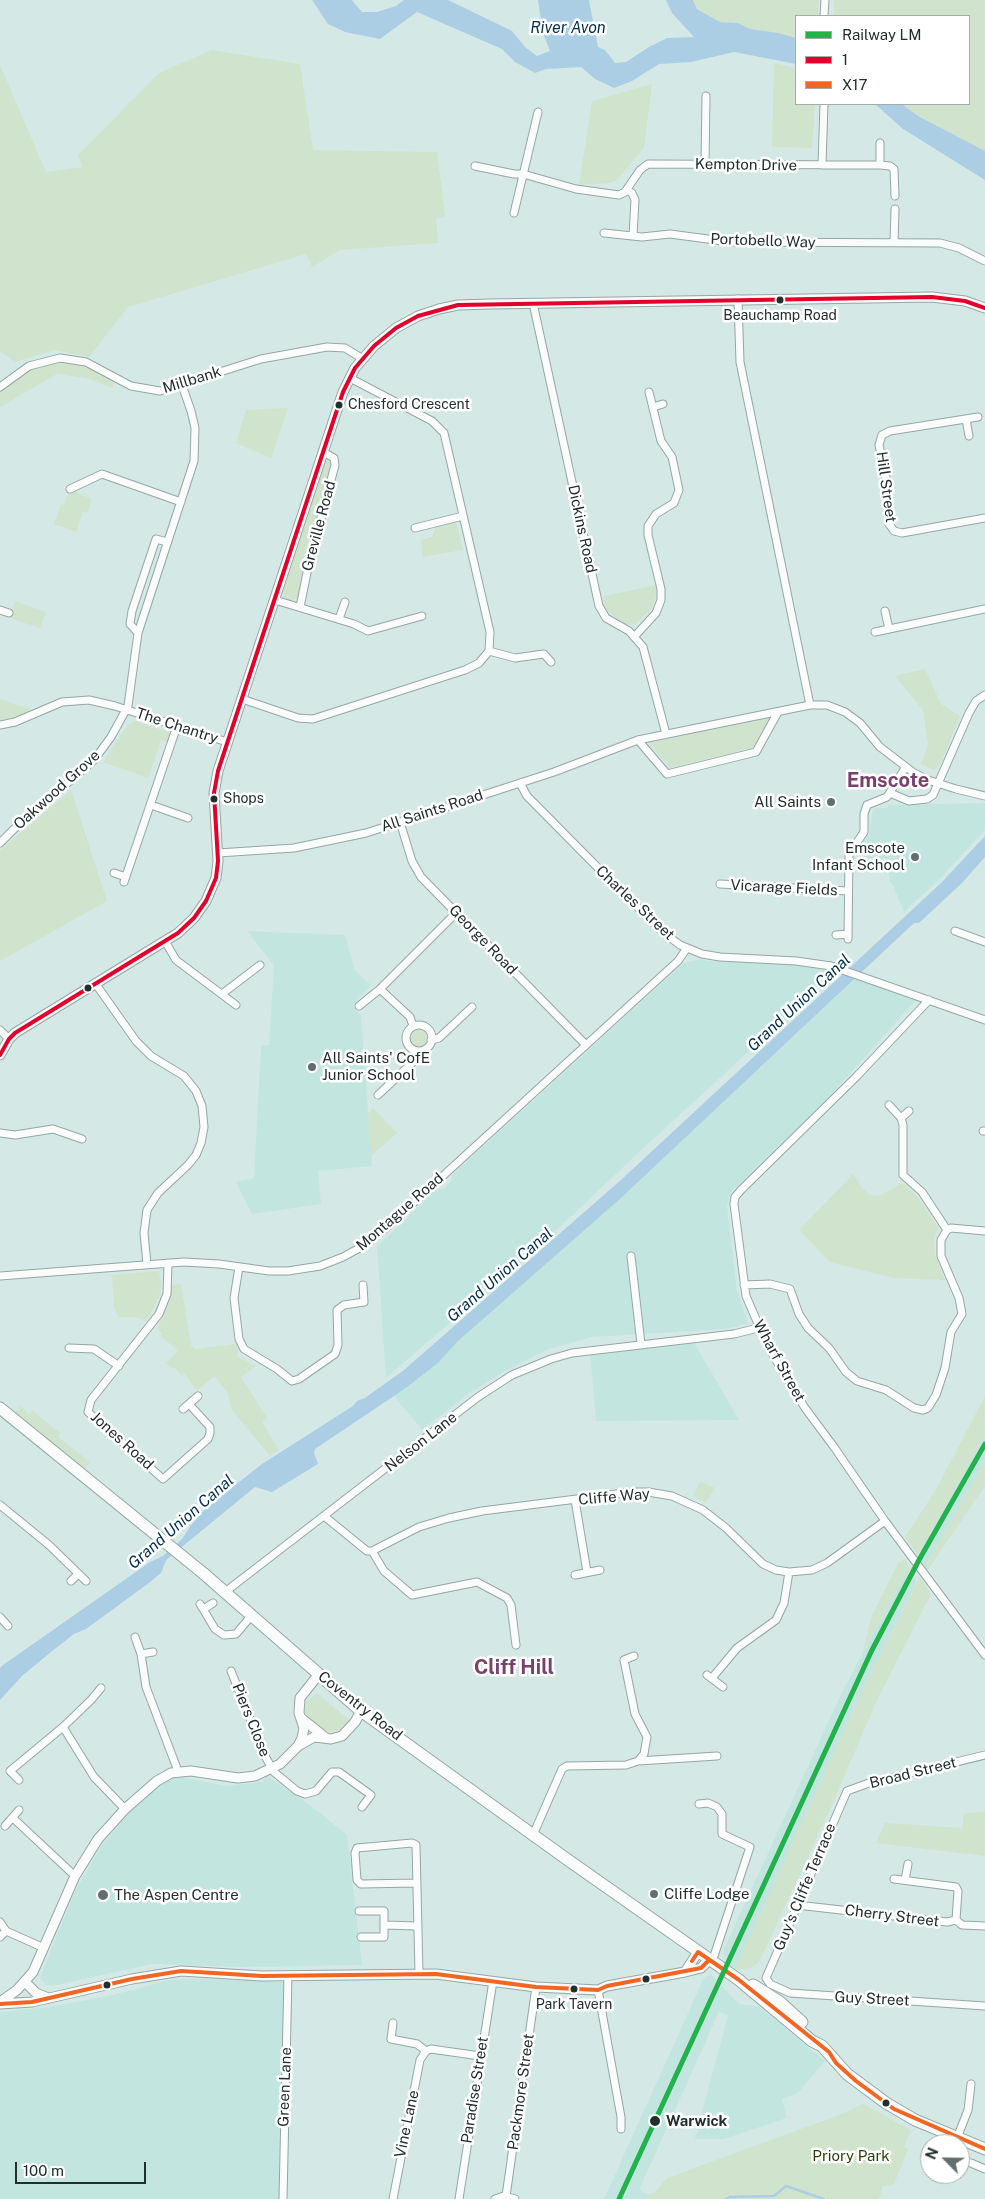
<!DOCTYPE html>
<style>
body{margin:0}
#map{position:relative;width:985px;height:2199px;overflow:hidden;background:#d4e9e6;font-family:"Public Sans",sans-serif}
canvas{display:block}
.legend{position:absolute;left:795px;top:15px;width:175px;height:90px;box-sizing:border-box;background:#fff;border:1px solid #a6acab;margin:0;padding:6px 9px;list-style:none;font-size:15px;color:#212f2d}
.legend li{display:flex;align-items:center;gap:10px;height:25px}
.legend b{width:25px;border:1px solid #a6acab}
.north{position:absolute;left:920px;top:2134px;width:50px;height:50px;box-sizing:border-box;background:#fff;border:1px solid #a6acab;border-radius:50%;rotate:293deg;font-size:14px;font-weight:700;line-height:20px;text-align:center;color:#212f2d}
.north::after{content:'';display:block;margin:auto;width:18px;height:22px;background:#60706e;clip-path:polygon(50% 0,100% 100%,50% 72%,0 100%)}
.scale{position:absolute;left:15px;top:2162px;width:131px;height:22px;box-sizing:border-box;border:2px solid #212f2d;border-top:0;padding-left:6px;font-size:15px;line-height:18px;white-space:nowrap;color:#212f2d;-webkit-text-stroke:4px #fff;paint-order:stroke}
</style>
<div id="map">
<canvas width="985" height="2199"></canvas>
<ul class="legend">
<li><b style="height:6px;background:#22b24c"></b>Railway LM</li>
<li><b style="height:6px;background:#e4002b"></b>1</li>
<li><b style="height:6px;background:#f26522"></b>X17</li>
</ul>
<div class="north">N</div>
<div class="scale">100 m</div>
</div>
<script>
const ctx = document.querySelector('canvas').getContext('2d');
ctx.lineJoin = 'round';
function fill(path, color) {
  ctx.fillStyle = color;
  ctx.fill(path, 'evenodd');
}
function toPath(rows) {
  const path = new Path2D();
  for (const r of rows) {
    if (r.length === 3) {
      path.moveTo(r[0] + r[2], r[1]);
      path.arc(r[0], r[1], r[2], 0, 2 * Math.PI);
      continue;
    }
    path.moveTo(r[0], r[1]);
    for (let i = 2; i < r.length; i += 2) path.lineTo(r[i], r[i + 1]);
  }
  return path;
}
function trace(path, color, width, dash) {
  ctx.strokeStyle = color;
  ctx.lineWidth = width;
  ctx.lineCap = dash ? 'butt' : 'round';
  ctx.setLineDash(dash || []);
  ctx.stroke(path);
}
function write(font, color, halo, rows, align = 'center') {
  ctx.font = font + ' "Public Sans",sans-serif';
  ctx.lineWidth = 5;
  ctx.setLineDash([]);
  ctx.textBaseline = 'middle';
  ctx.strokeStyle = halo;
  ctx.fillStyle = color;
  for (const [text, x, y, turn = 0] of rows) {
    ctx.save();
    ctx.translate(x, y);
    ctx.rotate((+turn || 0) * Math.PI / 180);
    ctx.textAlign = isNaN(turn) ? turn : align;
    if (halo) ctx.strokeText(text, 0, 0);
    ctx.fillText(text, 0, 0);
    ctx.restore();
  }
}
const built = toPath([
 [985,803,985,830,940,879,904,912,892,883,890,883,887,859,854,856,870,832,872,813,876,808,888,808,888,805],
 [247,931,345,935,355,971,371,985,357,999,354,1007,361,1016,372,1166,318,1171,321,1204,252,1214,236,1182,254,1178,261,1045,269,1045,274,966],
 [701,959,707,961,805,965,834,973,636,1155,547,1239,386,1378,377,1247,436,1189,444,1189,451,1181,454,1173,684,963],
 [855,979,916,1000,819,1108,731,1192,727,1205,737,1291,748,1323,726,1329,592,1337,549,1349,508,1369,471,1392,422,1430,394,1396,438,1363,457,1342,620,1199],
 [693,1341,739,1420,596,1421,590,1352],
 [985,1435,985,1461,925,1567,917,1557,918,1555],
 [909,1572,917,1582,864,1687,735,1970,725,1960,723,1951,843,1690,905,1575],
 [267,1776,310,1805,347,1835,362,1965,243,1967,152,1964,52,1986,46,1985,40,1978,75,1891,102,1845,129,1813,153,1790,169,1779,182,1777,226,1786,262,1782],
 [712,1975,739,2004,758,2006,825,2061,798,2093,782,2099,787,2118,724,2139,695,2139,728,2015,719,2012,639,2190,648,2195,646,2199,604,2199,702,1982,706,1976],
 [201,1979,286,1982,279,2199,0,2199,0,2012,50,2007,113,1995,169,1980]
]);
const green = toPath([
 [693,0,819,0,818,16,796,16,796,38,750,29,738,23,720,22,697,9],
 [834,0,985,0,985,151,918,116,902,104,969,104,969,16,834,16],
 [212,50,300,64,313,150,437,152,445,216,436,219,438,243,340,250,312,267,306,254,128,307,89,357,55,350,15,362,0,351,0,65,46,172,82,167,78,155,159,73],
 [774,63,796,68,796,104,815,104,812,148,772,147],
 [652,84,644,148,617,180,609,183,579,185,592,101],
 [58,361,86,365,115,381,113,388,86,378,57,374,0,407,0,392,34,368],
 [288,408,271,458,236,443,246,410],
 [328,461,331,463,330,472,303,566,298,598,288,601,284,600,283,592,324,462],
 [70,490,92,499,87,513,83,512,76,532,54,524,61,504,64,505],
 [456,522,463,549,462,550,423,557,421,540,432,537,435,528],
 [656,585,656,597,651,609,635,625,625,624,612,615,604,607,604,596],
 [15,601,46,612,40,628,9,618],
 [925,669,941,704,960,716,940,765,934,770,921,764,928,744,923,710,895,676],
 [0,699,30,709,28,712,13,718,0,720],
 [771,717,755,747,670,768,649,743],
 [136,721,168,732,170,736,169,742,161,740,148,778,103,762,128,724],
 [71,790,107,901,0,961,0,850],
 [418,1038,9],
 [373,1108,397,1133,371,1156,368,1114],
 [853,1174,864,1190,871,1195,879,1196,902,1183,917,1196,938,1227,934,1240,935,1254,945,1280,894,1278,830,1262,799,1230],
 [159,1271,161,1283,160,1294,155,1305,146,1321,135,1317,118,1317,114,1307,112,1275],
 [181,1284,191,1346,195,1349,236,1344,239,1348,237,1356,256,1366,241,1377,267,1418,262,1422,279,1450,270,1456,232,1410,228,1393,214,1376,197,1391,185,1374,182,1376,176,1369,170,1367,166,1363,178,1350,160,1336,162,1333,157,1329,167,1307,172,1285],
 [985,1396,985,1435,918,1555,905,1537,937,1488],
 [21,1406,29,1414,32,1410,60,1433,58,1437,90,1462,81,1474,12,1417],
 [985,1461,985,1486,927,1571,925,1567],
 [701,1481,715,1488,706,1503,693,1496],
 [905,1559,910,1571,905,1575,863,1652,871,1618,898,1563],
 [920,1577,931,1594,877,1700,831,1807,762,1956,758,1963,751,1968,735,1970,864,1687],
 [317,1693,349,1720,341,1730,330,1732,323,1730,307,1715,305,1712,306,1703],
 [985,1812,985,1856,876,1843,885,1823,962,1828,964,1813],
 [863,2104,911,2130,904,2147,908,2149,894,2184,883,2186,879,2199,646,2199,648,2195,654,2193,667,2178,839,2115]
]);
const water = toPath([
 [312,0,352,0,362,12,377,12,396,6,404,0,448,0,512,31,525,47,537,56,550,51,543,33,538,0,589,0,598,47,605,50,615,63,626,62,649,47,667,38,694,37,672,13,666,0,693,0,697,9,720,22,738,23,750,29,778,33,796,38,796,64,734,52,691,62,659,64,632,81,614,88,595,79,581,67,546,69,535,73,515,62,502,49,417,12,380,39,345,32,328,24],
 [875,104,902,104,918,116,985,151,985,180,903,129],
 [985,836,985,857,962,883,919,923,914,923,620,1199,457,1342,438,1363,403,1390,315,1449,314,1453,318,1464,272,1492,255,1487,166,1560,161,1573,149,1583,86,1629,74,1634,56,1648,23,1675,0,1700,0,1668,3,1665,150,1562,163,1556,182,1539,191,1525,206,1508,262,1464,353,1406,357,1401,365,1398,404,1370,622,1179,941,883]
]);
const stream = toPath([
 [726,2199,730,2197,774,2196,786,2186,824,2199]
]);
const minor = toPath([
 [824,16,825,0],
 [705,164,706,96],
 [822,165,824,104],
 [880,165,890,166,894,169,895,196],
 [475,166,514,174,523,174,576,189,619,195,625,192,640,170,648,164,880,165,880,143],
 [627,190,632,193,635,200,633,236],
 [514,213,538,112],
 [604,233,642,237,670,234,730,242,940,243,959,248,985,261],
 [894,243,895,209],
 [738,299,740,362,810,705],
 [533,303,599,606,606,618,629,631,643,647,666,734],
 [0,387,29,366,60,358,86,362,131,386,160,391,261,359,327,347,345,348,363,359],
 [653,407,663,404],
 [978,417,890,431,882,435,879,445,886,478,889,524,894,531,902,533,985,518],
 [966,419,969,436],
 [70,489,102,474,181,502],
 [415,528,463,516],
 [275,600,354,624,368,631,422,616],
 [300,607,309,563,335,465,334,458,323,452],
 [0,610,9,613],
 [885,611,889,629],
 [339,619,345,602],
 [875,632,985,609],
 [138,633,130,624,132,611,156,539,167,542],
 [635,636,656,613,661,600,661,589,648,535,648,526,656,514,674,503,679,490,672,457,661,441,649,392],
 [489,651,515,658,544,654,551,662],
 [242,699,298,718,313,719,465,670,479,663,489,651,490,632,444,433,432,421,350,378],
 [0,725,15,722,62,702,89,700,115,706,227,742],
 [638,740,667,774,756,752,778,712],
 [520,783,527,796,608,878,664,933,680,945,702,954,720,957,796,961,831,966,985,1020],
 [890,793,909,801,927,799,933,795,969,713,976,701,985,695],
 [151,805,188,818],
 [400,822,412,861,421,877,586,1045],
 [0,843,15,828,94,760,111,737,128,706,138,633,194,461,195,428,191,411,182,385],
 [218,853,294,848,366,833,554,772,638,740,810,705,827,705,845,712,860,723,880,747,914,773,928,780,956,789,985,796],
 [114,873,126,877],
 [124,882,177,726],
 [720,884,848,891],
 [955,931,985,942],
 [836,935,848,934],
 [848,939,849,854,864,832,864,814,867,805,887,797,905,768],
 [165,941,176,960,236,1005],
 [95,983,136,1041,151,1056,184,1076,196,1091,202,1106,204,1127,201,1143,196,1155,188,1165,158,1193,147,1210,144,1233,147,1264],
 [380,989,410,1017,413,1026],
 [222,994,260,965],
 [929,1000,856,1077,741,1190,735,1197,734,1204,746,1296,768,1347,805,1408,834,1447,885,1521,985,1655],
 [359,1006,380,989,457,912],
 [419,1038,13],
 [0,1030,9,1039],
 [431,1040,439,1038,472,1007],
 [378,1095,412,1063,417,1051],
 [889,1105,901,1118,903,1125,903,1175,922,1192,947,1230],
 [901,1118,909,1111],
 [983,1131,985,1131],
 [0,1133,15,1135,53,1129,82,1139],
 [631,1256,641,1344],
 [168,1263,167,1294,159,1314,91,1400,88,1412,163,1479,208,1439,210,1433,210,1427,189,1404],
 [239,1267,234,1298,239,1339,244,1349,277,1369,292,1381,299,1379,335,1354,338,1345,337,1310,344,1305,364,1302,363,1285],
 [0,1276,184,1262,219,1264,269,1271,288,1271,320,1266,343,1257,365,1245,387,1227,678,961,687,948],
 [744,1285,770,1284,790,1289,799,1314,808,1328,829,1348,846,1372,857,1381,886,1390,914,1408,923,1410,928,1408,936,1395,945,1368,951,1332,962,1314,959,1298,941,1256,941,1240,947,1230,951,1228,985,1231],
 [69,1348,94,1349,119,1366],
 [183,1409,198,1396],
 [575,1500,587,1572],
 [0,1505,49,1545,86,1581],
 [324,1516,367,1551,372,1551,419,1527,449,1518,482,1511,632,1492,648,1492,672,1496,703,1510,726,1528,763,1564,776,1570,789,1572,812,1570,827,1563,885,1521],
 [372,1551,384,1571,412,1595,477,1582,507,1598,511,1605,516,1645],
 [575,1575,600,1570],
 [71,1581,78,1574],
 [225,1592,478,1397,512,1375,551,1359,572,1353,734,1334,758,1328],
 [200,1604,215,1629,224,1635,236,1634,252,1615],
 [204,1609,213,1603],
 [0,1617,8,1626],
 [135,1637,141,1654,146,1687,178,1771],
 [141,1654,153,1652],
 [231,1671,265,1756,274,1772,297,1791,305,1794,316,1791,332,1772,339,1772,371,1795,362,1807],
 [707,1675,723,1687],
 [712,1678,737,1648,776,1620,784,1603,789,1572],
 [63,1727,94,1777,125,1809],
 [985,1755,869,1783,847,1791,766,1978,770,1984,790,1993,985,2006],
 [638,1761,717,1756],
 [19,1780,10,1771,63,1727,91,1700,101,1688],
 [699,1804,708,1803,717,1807,722,1814,722,1834,750,1847,712,1962],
 [13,1818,75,1876],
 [5,1826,19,1810],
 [533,1835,562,1769,567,1766,626,1765,638,1761,644,1754,647,1737,635,1714,624,1660,634,1656],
 [894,1879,956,1887,958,1891,956,1920],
 [905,1880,908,1864],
 [415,1883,361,1884,357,1880,355,1853,357,1848,412,1843,416,1845,419,1973],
 [797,1905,947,1922,956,1920],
 [359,1911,384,1911,384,1937,361,1937],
 [956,1920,962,1925,985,1926],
 [0,1922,6,1931,44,1948],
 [384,1925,417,1926],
 [0,1937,6,1931],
 [598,1990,621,2117,621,2129],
 [393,2023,391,2039,417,2044,426,2051,431,2049,480,2056],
 [957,2138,968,2110,971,2084],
 [971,2163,985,2169],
 [506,2196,536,1987],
 [283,2199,288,1975],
 [393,2199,420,2060,426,2051],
 [459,2199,493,1981],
 [495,2199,504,2196,515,2199]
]);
const tertiary = toPath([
 [0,1055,9,1039,15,1033,178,933,194,918,206,901,216,878,218,861,214,793,218,771,333,422,343,392,355,368,374,346,396,328,418,316,439,309,458,305,490,304,932,297,965,301,985,308],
 [301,1718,326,1738],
 [298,1746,314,1737,331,1739,342,1736,355,1722,361,1711],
 [685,1972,698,1952],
 [25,1982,36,1993,46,1997],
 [0,2002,17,1990,33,1972,75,1876,98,1839,125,1809,157,1781,171,1773,191,1771,238,1778,255,1776,280,1764,298,1746,302,1738,304,1728,299,1713,300,1698,319,1674],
 [0,2004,32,2002,132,1979,181,1971,262,1976,436,1974,536,1987,598,1990,607,1986,685,1972,701,1968,709,1960]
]);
const primary = toPath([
 [0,1408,203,1573,361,1711,568,1860,739,1980,812,2041,822,2046,847,2074,886,2103,915,2120,985,2149],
 [753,1985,780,2002,802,2022]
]);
const bus1 = toPath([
 [0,1055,9,1039,15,1033,178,933,194,918,206,901,216,878,218,861,214,793,218,771,333,422,343,392,355,368,374,346,396,328,418,316,458,305,932,297,965,301,985,308]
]);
const bus2 = toPath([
 [692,1961,698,1952,739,1980,829,2052,836,2063,856,2081,894,2109,985,2149],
 [0,2004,32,2002,132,1979,181,1971,262,1976,436,1974,536,1987,598,1990,607,1986,701,1968,709,1960]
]);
const rail1 = toPath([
 [619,2199,872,1650,919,1560,985,1444]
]);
const markers = [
 [780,300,4.5,"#212f2d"],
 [339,405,4.5,"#212f2d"],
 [214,799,4.5,"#212f2d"],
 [831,802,5,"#60706e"],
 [915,857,5,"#60706e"],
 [88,988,4.5,"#212f2d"],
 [312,1067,5,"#60706e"],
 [654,1894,5,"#60706e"],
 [103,1895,6,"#60706e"],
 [646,1979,4.5,"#212f2d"],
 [107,1985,4.5,"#212f2d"],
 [574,1989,4.5,"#212f2d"],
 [886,2103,4.5,"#212f2d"],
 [655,2121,6,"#212f2d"]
];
const busNames = [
 ["Beauchamp Road",780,316],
 ["Chesford Crescent",348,405,"left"],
 ["Shops",223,799,"left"],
 ["Park Tavern",574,2005]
];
const streetNames = [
 ["Kempton Drive",746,165,1],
 ["Portobello Way",763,241,2],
 ["Millbank",192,380,-17],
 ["Hill Street",886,487,82],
 ["Greville Road",319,526,-75],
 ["Dickins Road",582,529,78],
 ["The Chantry",177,726,18],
 ["Oakwood Grove",57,790,-42],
 ["All Saints Road",432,811,-18],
 ["Vicarage Fields",784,888,3],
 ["Charles Street",635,903,43],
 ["George Road",483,940,46],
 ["Montague Road",400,1212,-41],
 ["Wharf Street",779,1361,61],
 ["Jones Road",122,1441,42],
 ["Nelson Lane",421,1442,-38],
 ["Cliffe Way",614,1497,-5],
 ["Coventry Road",360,1706,38],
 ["Piers Close",251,1720,68],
 ["Broad Street",913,1773,-14],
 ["Guy's Cliffe Terrace",805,1887,-67],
 ["Cherry Street",892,1916,7],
 ["Guy Street",872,1999,3],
 ["Green Lane",285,2087,-88],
 ["Paradise Street",475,2090,-81],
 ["Packmore Street",521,2092,-82],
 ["Vine Lane",407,2124,-78]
];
const poiNames = [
 ["All Saints",821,802,"right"],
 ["Emscote",905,848,"right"],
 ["Infant School",905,865,"right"],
 ["All Saints' CofE",322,1058],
 ["Junior School",322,1075],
 ["Cliffe Lodge",664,1894],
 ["The Aspen Centre",114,1895]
];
const stopNames = [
 ["Warwick",666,2121]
];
const parkNames = [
 ["Priory Park",851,2156]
];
const waterNames = [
 ["River Avon",568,28],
 ["Grand Union Canal",799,1003,-43],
 ["Grand Union Canal",500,1275,-41],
 ["Grand Union Canal",181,1522,-41]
];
const districtNames = [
 ["Emscote",888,781],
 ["Cliff Hill",514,1668]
];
fill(built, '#c3e5e0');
fill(green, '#d0e3cc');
fill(water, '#accee5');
trace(stream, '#accee5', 2.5);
trace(minor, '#96a6a4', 9);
trace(tertiary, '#96a6a4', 11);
trace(primary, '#96a6a4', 13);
trace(minor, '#f9fcfb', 7);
trace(tertiary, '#f9fcfb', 9);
trace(primary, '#f9fcfb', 11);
trace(bus1, '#e4002b', 4);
trace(bus2, '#f26522', 4);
trace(rail1, '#22b24c', 5);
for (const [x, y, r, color] of markers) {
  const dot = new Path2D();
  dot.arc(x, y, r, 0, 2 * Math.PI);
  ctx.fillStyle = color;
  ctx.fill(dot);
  trace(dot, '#fff', 2);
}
write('14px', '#212f2d', '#fff', busNames);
write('15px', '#212f2d', '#fff', streetNames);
write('15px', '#212f2d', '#fff', poiNames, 'left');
write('bold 15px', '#212f2d', '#fff', stopNames, 'left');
write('15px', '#2f400f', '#fff', parkNames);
write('italic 16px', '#012f4f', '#fff', waterNames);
write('bold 20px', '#79406c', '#fff', districtNames);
</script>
